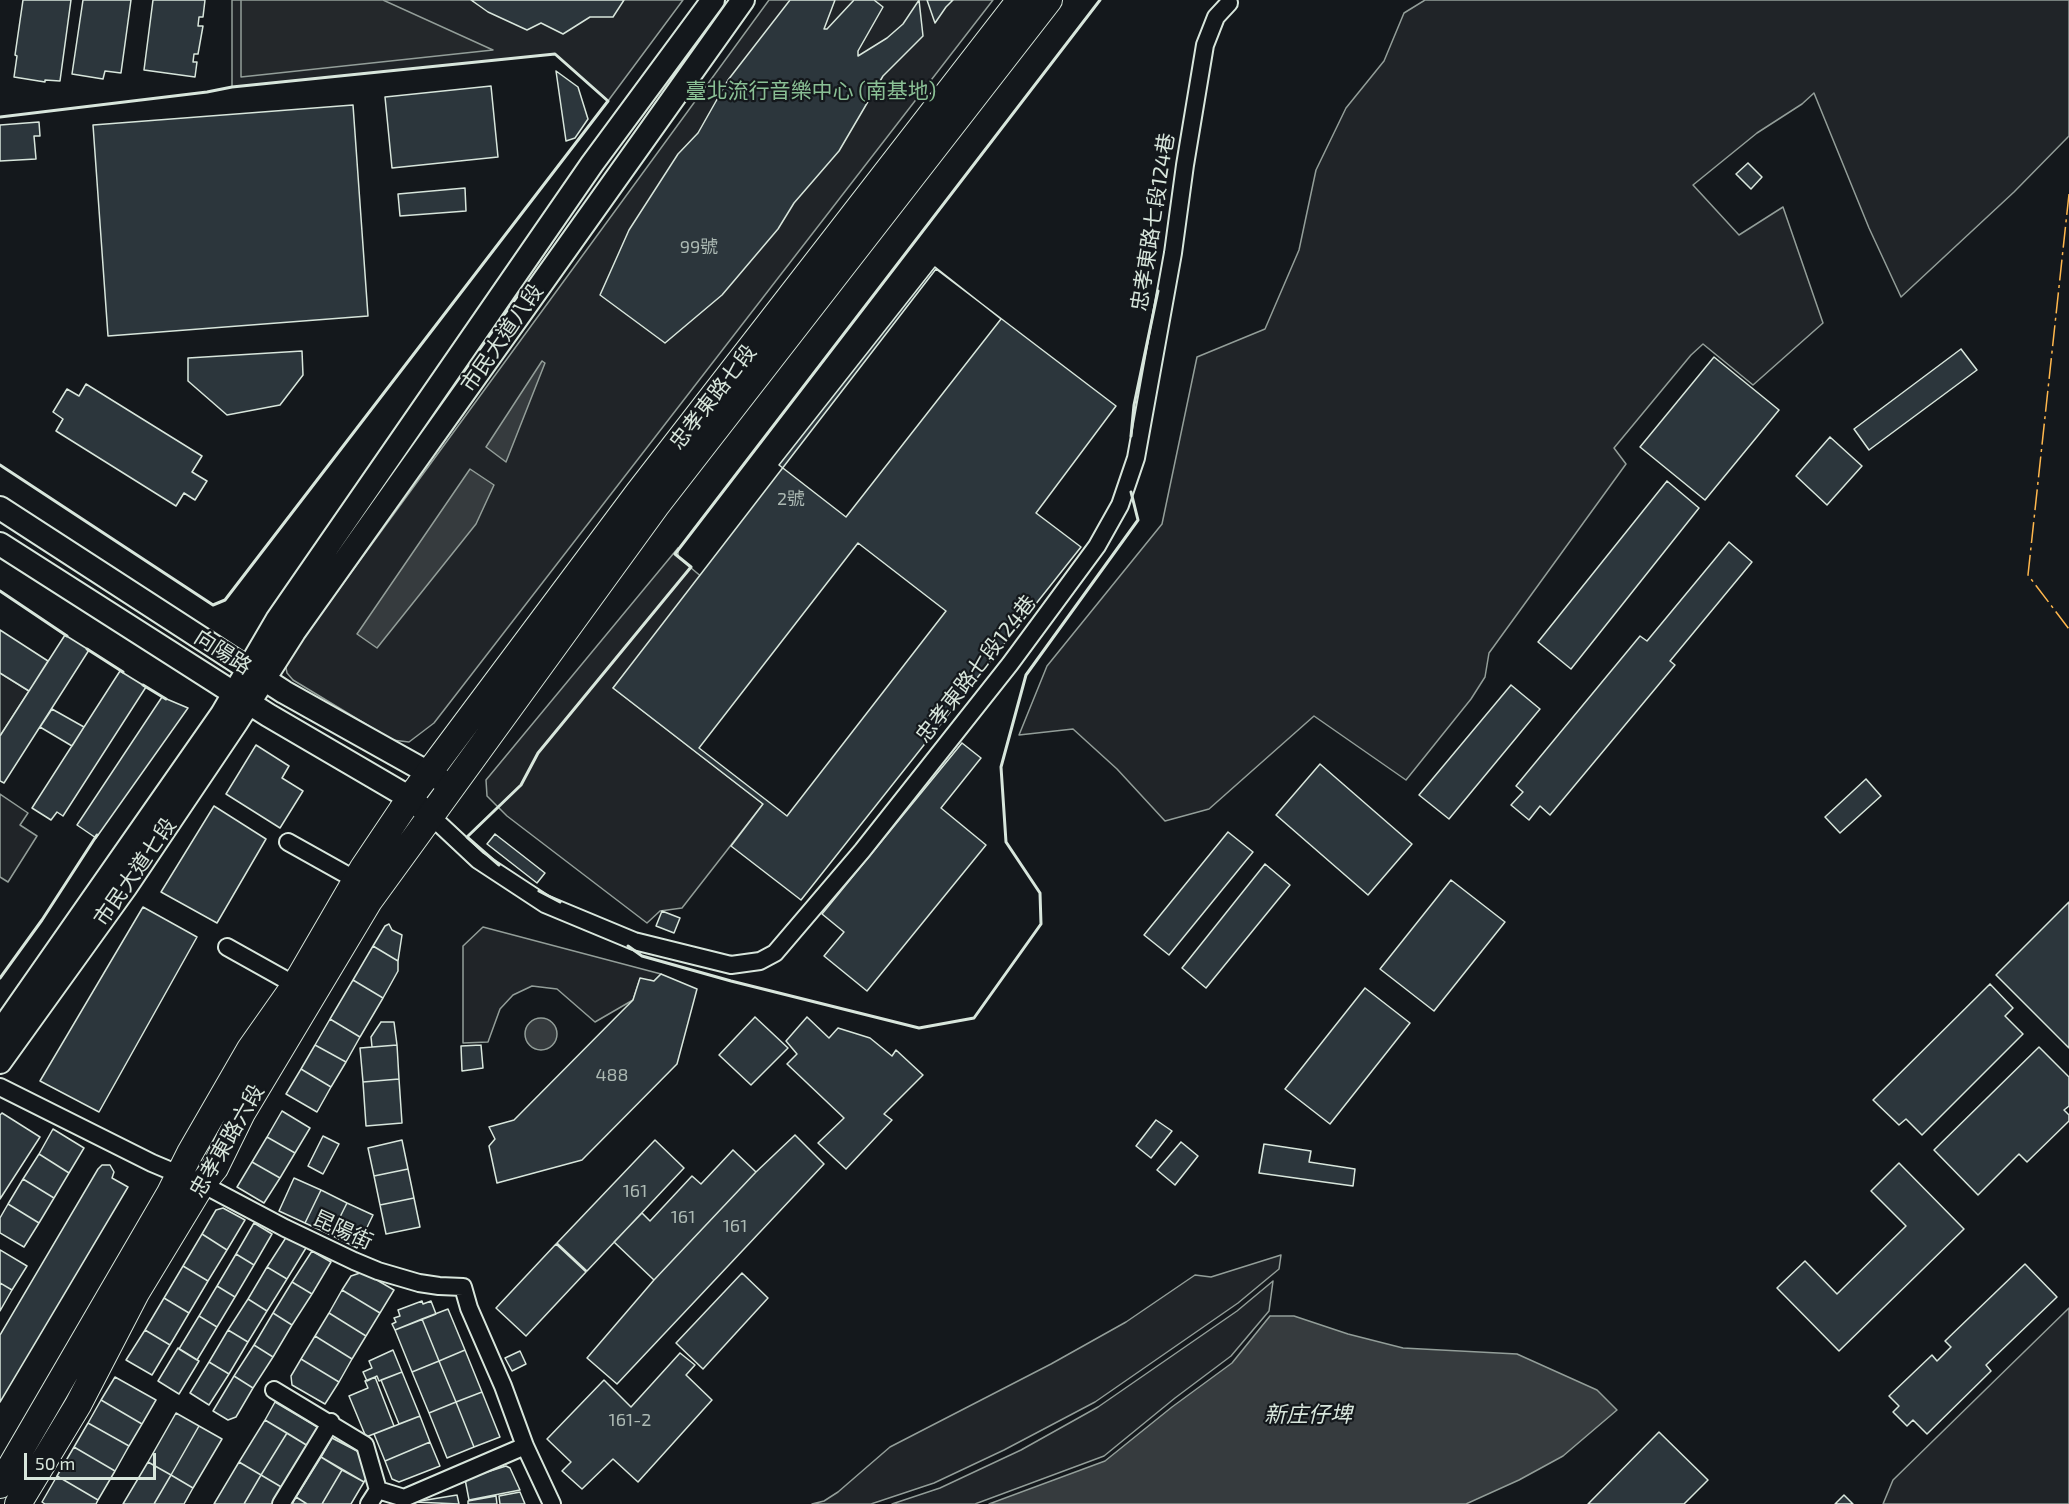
<!DOCTYPE html>
<meta charset="utf-8">
<style>
body{margin:0}
#map{position:relative;width:2069px;height:1504px;overflow:hidden;background:#14181c;font-family:"Exo 2",sans-serif}
canvas{display:block}
.scale{position:absolute;left:24px;top:1453px;width:132px;height:27px;box-sizing:border-box;border:3px solid #d8e6dc;border-top:0;padding-left:8px;font-size:18px;line-height:21px;white-space:nowrap;color:#d8e6dc;-webkit-text-stroke:4px #14181c;paint-order:stroke}
</style>
<div id="map">
<canvas width="2069" height="1504"></canvas>
<div class="scale">50 m</div>
</div>
<script>
const ctx = document.querySelector('canvas').getContext('2d');
ctx.lineJoin = 'round';
function fill(path, color) {
  ctx.fillStyle = color;
  ctx.fill(path, 'evenodd');
}
function toPath(rows) {
  const path = new Path2D();
  for (const r of rows) {
    if (r.length === 3) {
      path.moveTo(r[0] + r[2], r[1]);
      path.arc(r[0], r[1], r[2], 0, 2 * Math.PI);
      continue;
    }
    path.moveTo(r[0], r[1]);
    for (let i = 2; i < r.length; i += 2) path.lineTo(r[i], r[i + 1]);
  }
  return path;
}
function trace(path, color, width, dash) {
  ctx.strokeStyle = color;
  ctx.lineWidth = width;
  ctx.lineCap = dash ? 'butt' : 'round';
  ctx.setLineDash(dash || []);
  ctx.stroke(path);
}
function write(font, color, halo, rows, align = 'center') {
  ctx.font = font + ' "Exo 2","Noto Sans TC",sans-serif';
  ctx.lineWidth = 4.5;
  ctx.setLineDash([]);
  ctx.textBaseline = 'middle';
  ctx.strokeStyle = halo;
  ctx.fillStyle = color;
  for (const [text, x, y, turn = 0] of rows) {
    ctx.save();
    ctx.translate(x, y);
    ctx.rotate((+turn || 0) * Math.PI / 180);
    ctx.textAlign = isNaN(turn) ? turn : align;
    if (halo) ctx.strokeText(text, 0, 0);
    ctx.fillText(text, 0, 0);
    ctx.restore();
  }
}
const green = toPath([
 [232,0,683,0,608,101,555,54,232,87,232,0],
 [769,0,993,0,434,723,409,742,392,740,293,680,287,673,285,663,769,0],
 [1425,0,2069,0,2069,136,2014,192,1901,297,1869,228,1814,93,1802,104,1757,133,1693,185,1739,235,1783,207,1823,323,1753,385,1703,344,1691,355,1614,448,1626,464,1489,653,1485,677,1471,699,1406,780,1314,716,1209,809,1165,821,1117,769,1073,729,1019,735,1047,666,1162,524,1197,357,1265,329,1299,250,1316,170,1346,108,1384,61,1404,13,1425,0],
 [678,548,678,557,703,578,613,688,763,804,682,908,660,911,647,923,507,816,487,796,486,780,678,548],
 [0,673,29,691,0,736,0,673],
 [0,794,28,813,20,825,37,836,8,882,0,877,0,794],
 [483,927,661,974,654,981,640,979,633,1000,595,1022,557,989,532,986,513,995,500,1009,488,1042,463,1043,463,946,483,927],
 [1281,1255,1279,1269,1238,1303,1095,1402,1004,1450,934,1483,871,1504,812,1504,824,1501,838,1492,890,1447,1051,1364,1126,1322,1195,1275,1211,1277,1281,1255],
 [1273,1281,1269,1311,1231,1356,1175,1398,1104,1456,975,1504,892,1504,940,1488,1021,1450,1098,1407,1237,1311,1273,1281],
 [2069,1308,2069,1504,1883,1504,1893,1480,2069,1308]
]);
const parking = toPath([
 [241,0,383,0,493,50,241,77,241,0]
]);
const water = toPath([
 [542,361,545,363,506,462,486,447,542,361],
 [470,469,494,485,476,524,377,648,357,634,470,469],
 [541,1034,16],
 [1270,1316,1294,1316,1348,1334,1403,1348,1517,1354,1597,1390,1617,1410,1563,1456,1519,1480,1466,1504,989,1504,1105,1461,1172,1407,1232,1363,1270,1316]
]);
const building = toPath([
 [23,0,71,0,60,81,45,80,45,82,14,77,17,56,15,55,23,0],
 [83,0,131,0,121,73,105,71,103,79,72,74,83,0],
 [153,0,205,0,203,17,199,17,198,26,203,26,198,54,194,54,193,62,197,62,195,77,144,70,153,0],
 [471,0,624,0,613,17,590,17,563,34,541,23,527,30,488,12,471,0],
 [790,0,835,0,824,29,827,29,854,0,874,0,883,7,858,51,858,56,887,38,903,24,919,0,923,36,883,76,839,151,794,203,778,229,722,295,665,343,600,295,629,230,678,154,698,133,728,80,790,0],
 [927,0,953,0,946,7,935,23,927,0],
 [556,71,578,87,588,119,575,138,566,141,556,71],
 [491,86,498,157,392,168,385,97,491,86],
 [353,105,368,316,108,336,93,125,353,105],
 [39,122,40,136,34,136,36,159,0,161,0,125,39,122],
 [1748,163,1762,177,1751,189,1736,174,1748,163],
 [465,188,466,211,400,216,398,194,465,188],
 [935,267,1001,319,846,517,779,465,935,267],
 [936,269,1116,406,1036,513,1081,547,801,900,731,846,763,804,613,688,936,269],
 [1961,349,1977,370,1869,450,1854,429,1961,349],
 [302,351,303,375,280,405,227,415,188,381,188,358,302,351],
 [1714,357,1779,410,1705,500,1640,447,1714,357],
 [86,384,202,456,192,472,207,481,195,500,184,493,176,506,56,431,63,419,53,412,67,389,79,396,86,384],
 [1830,437,1862,466,1827,505,1796,476,1830,437],
 [1667,481,1699,508,1571,669,1538,642,1667,481],
 [1729,542,1752,562,1670,661,1675,665,1550,815,1540,806,1529,820,1511,805,1523,792,1516,786,1640,636,1647,641,1729,542],
 [858,543,946,611,787,816,699,748,858,543],
 [0,630,48,661,29,691,0,673,0,630],
 [65,635,89,650,4,783,0,781,0,736,65,635],
 [120,671,146,687,63,816,57,812,51,820,32,808,120,671],
 [1511,685,1540,709,1449,819,1419,795,1511,685],
 [162,697,188,708,96,838,77,825,162,697],
 [52,709,84,727,72,746,40,727,52,709],
 [962,743,981,758,941,808,986,845,867,991,824,956,844,932,822,914,962,743],
 [256,745,289,766,282,778,303,791,280,828,226,794,256,745],
 [1320,764,1412,844,1368,895,1276,815,1320,764],
 [1866,779,1881,796,1840,833,1825,817,1866,779],
 [214,806,266,839,217,923,161,892,214,806],
 [1228,832,1253,852,1169,955,1144,935,1228,832],
 [495,834,545,873,537,883,487,844,495,834],
 [1265,864,1290,885,1206,988,1182,968,1265,864],
 [1451,880,1505,922,1434,1011,1380,969,1451,880],
 [2069,902,2069,1048,1996,975,2069,902],
 [143,907,197,937,99,1112,40,1081,143,907],
 [662,911,680,918,674,933,656,926,662,911],
 [389,924,392,930,402,935,398,961,373,946,385,926,389,924],
 [373,946,398,961,398,971,383,998,353,980,373,946],
 [661,974,697,989,677,1064,582,1160,497,1183,489,1146,495,1139,489,1127,514,1120,633,1000,640,978,654,981,661,974],
 [353,980,383,998,360,1037,330,1019,353,980],
 [1990,984,2013,1008,2005,1016,2023,1034,1922,1135,1906,1119,1899,1125,1873,1100,1990,984],
 [1365,988,1410,1023,1330,1124,1285,1089,1365,988],
 [755,1017,788,1048,751,1085,719,1055,755,1017],
 [807,1017,829,1038,838,1028,870,1038,892,1056,896,1050,923,1075,884,1114,892,1120,846,1169,818,1143,844,1118,787,1064,797,1054,786,1041,807,1017],
 [330,1019,360,1037,346,1062,315,1045,330,1019],
 [381,1022,394,1022,397,1045,372,1047,371,1037,381,1022],
 [315,1045,346,1062,331,1087,301,1069,315,1045],
 [397,1045,399,1079,363,1082,360,1048,397,1045],
 [481,1045,483,1068,462,1071,461,1046,481,1045],
 [2039,1047,2069,1077,2069,1106,2064,1110,2069,1115,2069,1121,2027,1162,2019,1154,1978,1195,1934,1150,2039,1047],
 [301,1069,331,1087,317,1112,286,1094,301,1069],
 [399,1079,402,1123,366,1126,363,1082,399,1079],
 [282,1111,310,1128,295,1153,267,1137,282,1111],
 [2,1113,40,1137,0,1199,0,1115,2,1113],
 [1156,1120,1172,1131,1151,1158,1136,1146,1156,1120],
 [53,1129,84,1148,69,1173,39,1154,53,1129],
 [795,1135,824,1164,617,1384,587,1358,654,1280,756,1172,795,1135],
 [323,1136,339,1144,323,1174,308,1166,323,1136],
 [267,1137,295,1153,280,1178,252,1162,267,1137],
 [402,1140,408,1169,374,1176,368,1148,402,1140],
 [655,1140,684,1168,587,1271,557,1243,655,1140],
 [1181,1142,1198,1156,1175,1185,1157,1170,1181,1142],
 [1264,1144,1311,1151,1309,1162,1355,1169,1353,1186,1259,1173,1264,1144],
 [733,1150,756,1172,654,1280,614,1242,642,1213,650,1221,692,1176,701,1184,733,1150],
 [39,1154,69,1173,54,1198,23,1179,39,1154],
 [252,1162,280,1178,264,1203,237,1187,252,1162],
 [1899,1163,1964,1229,1839,1351,1777,1288,1805,1261,1837,1294,1906,1226,1871,1191,1899,1163],
 [102,1165,110,1165,114,1172,112,1178,128,1187,0,1402,0,1335,98,1169,102,1165],
 [408,1169,414,1198,380,1205,374,1176,408,1169],
 [294,1178,321,1190,305,1223,279,1211,294,1178],
 [23,1179,54,1198,39,1223,8,1204,23,1179],
 [321,1190,347,1203,331,1235,305,1223,321,1190],
 [414,1198,420,1227,386,1234,380,1205,414,1198],
 [347,1203,373,1215,357,1248,331,1235,347,1203],
 [8,1204,39,1223,24,1247,0,1233,0,1218,8,1204],
 [223,1208,245,1220,227,1250,202,1234,216,1210,223,1208],
 [254,1223,272,1234,254,1265,236,1254,254,1223],
 [202,1234,227,1250,208,1281,183,1266,202,1234],
 [287,1236,306,1248,287,1279,267,1267,287,1236],
 [556,1244,586,1272,526,1336,496,1308,556,1244],
 [0,1250,27,1266,12,1290,0,1283,0,1250],
 [312,1251,331,1262,312,1294,292,1282,312,1251],
 [236,1254,254,1265,235,1297,217,1286,236,1254],
 [2025,1264,2057,1297,1986,1365,1991,1371,1927,1434,1913,1420,1907,1426,1893,1412,1899,1406,1889,1396,1932,1355,1937,1361,1951,1347,1945,1341,2025,1264],
 [183,1266,208,1281,189,1313,164,1298,183,1266],
 [267,1267,287,1279,267,1311,248,1299,267,1267],
 [363,1272,394,1290,380,1313,342,1290,351,1276,363,1272],
 [742,1273,768,1298,703,1369,676,1343,742,1273],
 [292,1282,312,1294,292,1325,273,1313,292,1282],
 [0,1283,12,1290,0,1311,0,1283],
 [217,1286,235,1297,217,1327,199,1316,217,1286],
 [342,1290,380,1313,366,1336,329,1313,342,1290],
 [164,1298,189,1313,170,1345,145,1330,164,1298],
 [248,1299,267,1311,248,1342,228,1330,248,1299],
 [422,1301,423,1304,431,1301,436,1314,395,1330,392,1324,396,1322,394,1318,400,1316,398,1310,422,1301],
 [448,1309,465,1350,439,1361,422,1319,448,1309],
 [273,1313,292,1325,273,1357,254,1345,273,1313],
 [329,1313,366,1336,352,1359,315,1336,329,1313],
 [199,1316,217,1327,197,1360,179,1349,199,1316],
 [422,1319,439,1361,412,1372,395,1330,422,1319],
 [145,1330,170,1345,152,1375,126,1360,145,1330],
 [228,1330,248,1342,229,1374,209,1362,228,1330],
 [315,1336,352,1359,339,1382,301,1359,315,1336],
 [254,1345,273,1357,253,1388,234,1376,254,1345],
 [178,1348,199,1361,179,1394,158,1381,178,1348],
 [393,1350,402,1372,379,1381,377,1376,367,1381,363,1372,372,1368,369,1361,393,1350],
 [465,1350,482,1392,456,1402,439,1361,465,1350],
 [520,1351,526,1364,512,1371,505,1358,520,1351],
 [680,1353,695,1365,686,1375,712,1400,638,1482,613,1459,582,1489,562,1471,571,1462,547,1439,604,1380,631,1407,680,1353],
 [301,1359,339,1382,325,1404,292,1385,291,1376,301,1359],
 [439,1361,456,1402,429,1413,412,1372,439,1361],
 [209,1362,229,1374,209,1405,190,1393,209,1362],
 [402,1372,420,1416,399,1424,381,1380,402,1372],
 [234,1376,253,1388,236,1417,228,1420,213,1411,234,1376],
 [115,1377,156,1400,142,1424,101,1400,115,1377],
 [375,1377,394,1426,366,1437,349,1396,368,1388,365,1381,375,1377],
 [482,1392,500,1437,474,1447,456,1402,482,1392],
 [101,1400,142,1424,129,1446,88,1423,101,1400],
 [275,1402,319,1428,308,1446,265,1420,275,1402],
 [456,1402,474,1447,447,1458,429,1413,456,1402],
 [176,1413,199,1426,171,1475,148,1462,176,1413],
 [420,1416,430,1442,385,1461,374,1434,420,1416],
 [265,1420,287,1433,261,1475,239,1462,265,1420],
 [88,1423,129,1446,115,1471,74,1447,88,1423],
 [199,1426,222,1439,193,1488,171,1475,199,1426],
 [1659,1432,1708,1480,1684,1504,1588,1504,1659,1432],
 [287,1433,308,1446,283,1488,261,1475,287,1433],
 [332,1438,357,1451,369,1474,364,1482,321,1457,332,1438],
 [430,1442,440,1466,399,1482,392,1479,385,1461,430,1442],
 [74,1447,115,1471,98,1500,57,1476,74,1447],
 [321,1457,342,1470,322,1504,307,1504,296,1497,321,1457],
 [148,1462,171,1475,154,1504,123,1504,148,1462],
 [239,1462,261,1475,244,1504,214,1504,239,1462],
 [506,1466,510,1468,520,1490,469,1500,465,1479,506,1466],
 [342,1470,364,1482,351,1504,322,1504,342,1470],
 [171,1475,193,1488,184,1504,154,1504,171,1475],
 [261,1475,283,1488,273,1504,244,1504,261,1475],
 [57,1476,98,1500,96,1504,45,1504,42,1502,57,1476],
 [520,1492,525,1504,500,1504,499,1496,520,1492],
 [457,1495,459,1504,414,1502,457,1495],
 [1844,1495,1853,1504,1835,1504,1844,1495],
 [496,1496,497,1504,468,1504,468,1501,496,1496],
 [296,1497,307,1504,292,1504,296,1497]
]);
const street = toPath([
 [431,816,478,860,545,904,634,941,731,965,760,961,775,953,862,851,1010,664,1097,546,1120,505,1136,458,1173,253,1185,165,1205,45,1216,17,1229,3],
 [288,842,356,880],
 [227,947,295,985],
 [0,1087,152,1163,202,1184,285,1228,354,1261,378,1271,419,1283,439,1286,463,1287,469,1308,503,1386,525,1446,552,1504],
 [274,1390,365,1445,378,1490],
 [378,1490,404,1498,525,1446],
 [281,1504,331,1422],
 [369,1504,378,1490]
]);
const secondary = toPath([
 [0,508,284,692,443,781],
 [0,544,268,715,410,798,423,809],
 [0,1032,222,714,277,620,592,164,713,0],
 [0,1062,125,888,236,723,294,632,743,0]
]);
const primary = toPath([
 [0,1485,170,1193,190,1153,250,1049,295,985,363,868,410,798,638,493,1020,0],
 [18,1504,78,1405,136,1293,202,1184,215,1168,242,1113,369,901,656,506,1049,0]
]);
const wall = toPath([
 [0,117,207,92,232,87,555,54,608,101,225,600,213,605,0,465],
 [1131,436,1134,405,1158,291],
 [0,591,67,636],
 [87,649,123,672],
 [143,685,166,699],
 [499,865,467,837,521,785,538,753,691,567,675,554,1100,0],
 [539,891,560,902],
 [628,946,642,956,731,981,919,1028,974,1018,1041,924,1040,893,1006,842,1001,767,1026,675,1138,520,1131,492],
 [0,978,42,920,97,835]
]);
const power = toPath([
 [2069,194,2028,575,2069,629]
]);
const numberNames = [
 ["99號",699,247],
 ["2號",791,499],
 ["488",612,1075],
 ["161",635,1191],
 ["161",683,1217],
 ["161",735,1226],
 ["161-2",630,1420]
];
const parkNames = [
 ["臺北流行音樂中心 (南基地)",811,91]
];
const streetNames = [
 ["忠孝東路七段124巷",1153,222,-81],
 ["市民大道八段",502,338,-55],
 ["忠孝東路七段",713,397,-52],
 ["向陽路",223,652,33],
 ["忠孝東路七段124巷",976,669,-52],
 ["市民大道七段",135,872,-55],
 ["忠孝東路六段",227,1141,-60],
 ["昆陽街",343,1230,25]
];
const waterNames = [
 ["新庄仔埤",1308,1415]
];
fill(green, '#202428');
trace(green, '#939e99', 1.5);
fill(parking, '#24282b');
trace(parking, '#939e99', 1.5);
fill(water, '#363b3e');
trace(water, '#939e99', 1.5);
fill(building, '#2c363c');
trace(building, '#d8e6dc', 1.5);
trace(street, '#d8e6dc', 20);
trace(secondary, '#d8e6dc', 26);
trace(primary, '#d8e6dc', 28);
trace(street, '#14181c', 16);
trace(secondary, '#14181c', 22);
trace(primary, '#14181c', 26);
trace(wall, '#d8e6dc', 3);
trace(power, '#ffb74d', 1.5, [21, 4.5, 3, 4.5]);
write('18px', '#adbab4', null, numberNames);
write('21px', '#8ac095', '#14181c', parkNames);
write('21px', '#d8e6dc', '#14181c', streetNames);
write('italic 22px', '#d8e6dc', '#14181c', waterNames);
</script>
